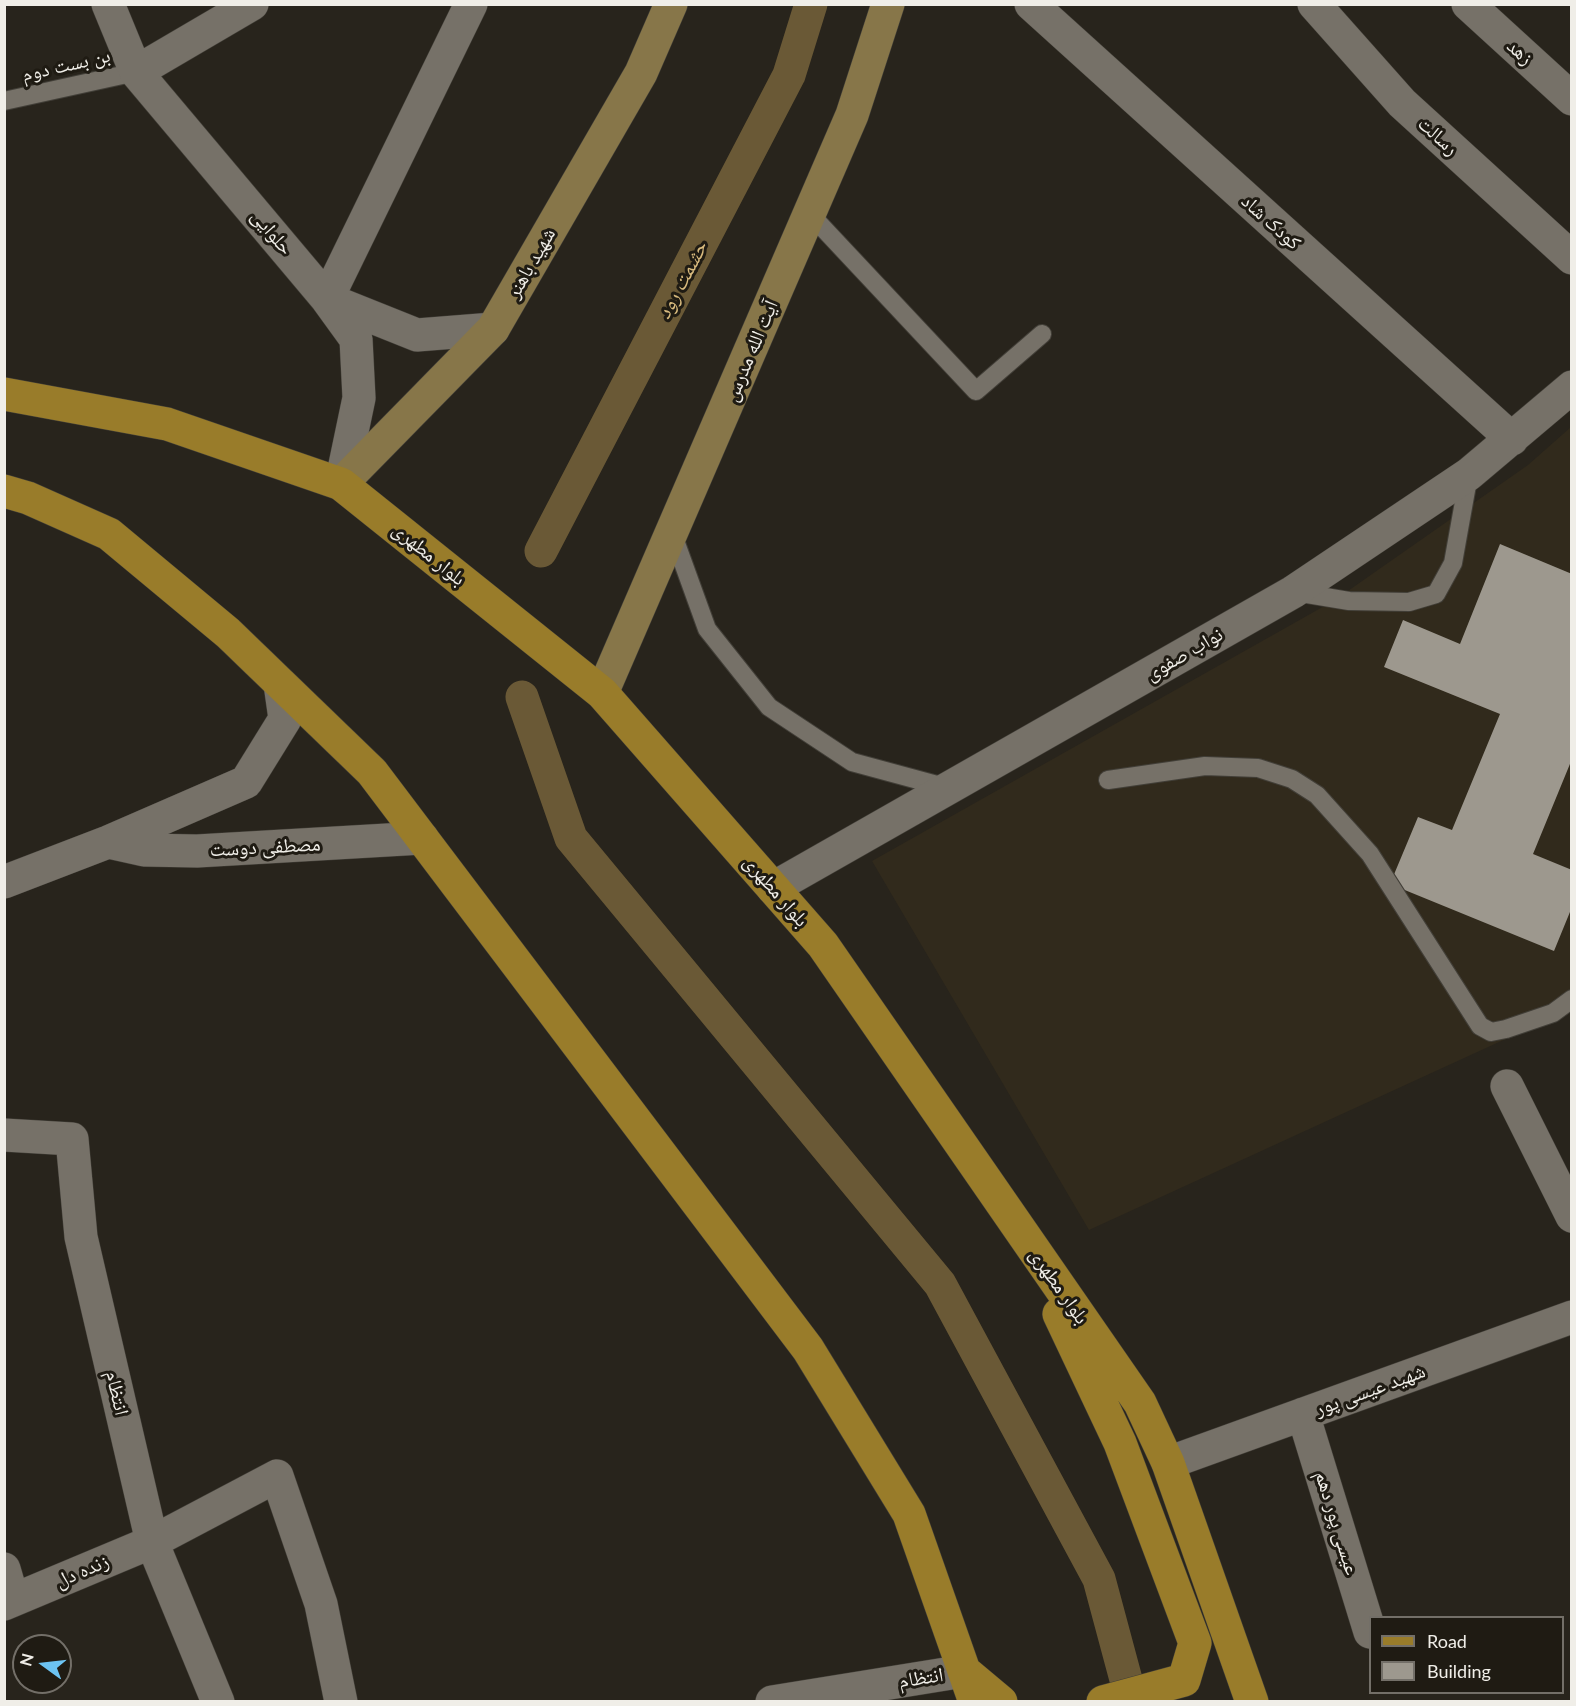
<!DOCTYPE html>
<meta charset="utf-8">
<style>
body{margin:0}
#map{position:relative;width:1576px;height:1706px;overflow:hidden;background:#28241c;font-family:Lato,sans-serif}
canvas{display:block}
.frame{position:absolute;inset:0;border:6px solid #f0eee8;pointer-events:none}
.legend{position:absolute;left:1369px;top:1616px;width:195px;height:78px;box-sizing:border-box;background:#1f1b13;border:2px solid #736f68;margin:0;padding:8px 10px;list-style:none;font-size:18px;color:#f0eee8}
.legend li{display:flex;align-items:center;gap:12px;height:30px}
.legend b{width:30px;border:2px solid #736f68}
.north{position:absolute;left:12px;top:1634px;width:60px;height:60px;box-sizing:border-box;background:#1f1b13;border:2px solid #736f68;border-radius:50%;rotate:285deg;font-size:16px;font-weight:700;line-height:24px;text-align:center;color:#f0eee8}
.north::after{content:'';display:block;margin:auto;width:21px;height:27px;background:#6cc3f2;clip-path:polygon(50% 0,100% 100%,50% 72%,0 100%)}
</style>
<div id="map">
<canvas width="1576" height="1706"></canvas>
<div class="frame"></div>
<ul class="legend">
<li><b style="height:8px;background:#997c2a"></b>Road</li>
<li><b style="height:16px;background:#9d988e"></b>Building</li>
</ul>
<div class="north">N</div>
</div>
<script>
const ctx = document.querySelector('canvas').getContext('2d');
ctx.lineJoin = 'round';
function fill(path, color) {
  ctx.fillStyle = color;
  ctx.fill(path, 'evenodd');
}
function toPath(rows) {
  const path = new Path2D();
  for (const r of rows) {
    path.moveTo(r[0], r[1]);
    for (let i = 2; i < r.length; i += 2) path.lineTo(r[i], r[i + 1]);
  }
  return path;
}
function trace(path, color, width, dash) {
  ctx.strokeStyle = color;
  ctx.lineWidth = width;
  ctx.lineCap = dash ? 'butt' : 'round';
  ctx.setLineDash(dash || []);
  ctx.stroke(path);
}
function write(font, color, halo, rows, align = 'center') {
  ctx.font = font + ' Lato,"Noto Naskh Arabic",sans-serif';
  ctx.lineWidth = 6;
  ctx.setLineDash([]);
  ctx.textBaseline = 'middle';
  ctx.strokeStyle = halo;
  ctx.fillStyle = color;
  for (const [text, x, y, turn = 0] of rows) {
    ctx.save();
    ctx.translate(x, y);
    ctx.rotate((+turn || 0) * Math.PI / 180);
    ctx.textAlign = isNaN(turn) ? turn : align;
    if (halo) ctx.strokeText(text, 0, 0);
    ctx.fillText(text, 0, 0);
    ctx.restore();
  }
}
const built = toPath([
 [1571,427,1571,1009,1089,1230,872,861,1335,600,1528,465]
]);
const canal = toPath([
 [541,551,789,75,811,4],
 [522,697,571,838,940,1284,1099,1579,1132,1702]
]);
const building = toPath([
 [1500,544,1572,574,1572,759,1533,854,1572,870,1572,907,1554,951,1390,884,1418,817,1452,830,1500,714,1384,667,1403,620,1460,644]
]);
const service = toPath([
 [4,101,136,72],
 [810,214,976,391,1042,334],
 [673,535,707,629,769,707,852,762,948,788],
 [1295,592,1349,601,1409,602,1436,594,1453,563,1469,474],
 [1108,780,1205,766,1258,768,1292,779,1317,795,1370,854,1480,1026,1491,1032,1506,1029,1553,1013,1572,999]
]);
const minor = toPath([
 [108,4,136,72,327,299,356,339,359,398,341,484],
 [1031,4,1512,439],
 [1314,4,1402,103,1572,258],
 [1468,4,1572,99],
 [136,72,252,4],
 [327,299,471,4],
 [327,299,417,335,493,329],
 [108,842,144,850,197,851,422,838],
 [4,882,108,842,246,782,285,719,280,684],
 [773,888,1293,592,1469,474,1572,387],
 [1507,1086,1572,1216],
 [4,1135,72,1139,81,1237,152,1542,218,1702],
 [1303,1414,1370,1632],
 [1168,1463,1572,1317],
 [4,1569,13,1600],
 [4,1604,152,1542,277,1476,321,1604,341,1702],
 [772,1702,964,1671]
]);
const secondary = toPath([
 [341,484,493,329,641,73,671,4],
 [602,693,852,115,888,4]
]);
const primary = toPath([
 [4,394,167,424,341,484,602,693,823,945,1140,1403,1168,1463,1252,1702],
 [4,491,28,498,109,534,228,633,372,772,808,1349,909,1514,975,1702],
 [1059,1314,1120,1443,1195,1643,1184,1680,1103,1702],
 [964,1671,1001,1702]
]);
const streetNames = [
 ["زهد",1520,52,42],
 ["بن بست دوم",66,65,-13],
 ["رسالت",1438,136,42],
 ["کودک شاد",1271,222,42],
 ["حلوایی",272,232,50],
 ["شهید باهنر",531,263,-60],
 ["آیت الله مدرس",751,351,-67],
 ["بلوار مطهری",429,554,39],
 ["نواب صفوی",1184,654,-30],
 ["مصطفی دوست",265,847,-3],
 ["بلوار مطهری",776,891,49],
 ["بلوار مطهری",1059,1286,55],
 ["شهید عیسی پور",1370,1390,-20],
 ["انتظام",117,1393,77],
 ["عیسی پور دهم",1337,1523,73],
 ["زنده دل",82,1571,-23],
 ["انتظام",921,1678,-9]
];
const waterNames = [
 ["حشمت رود",682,280,-62]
];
fill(built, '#312a1c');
trace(canal, '#6a5936', 33);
fill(building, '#9d988e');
trace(service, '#423f38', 20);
trace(minor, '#423f38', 34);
trace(secondary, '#423f38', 34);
trace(primary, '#423f38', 34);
trace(service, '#767168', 18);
trace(minor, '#767168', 33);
trace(secondary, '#877649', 33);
trace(primary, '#997c2a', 33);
write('20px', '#f0eee8', '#1f1b13', streetNames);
write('italic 21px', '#d9bb7e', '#1f1b13', waterNames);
</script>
